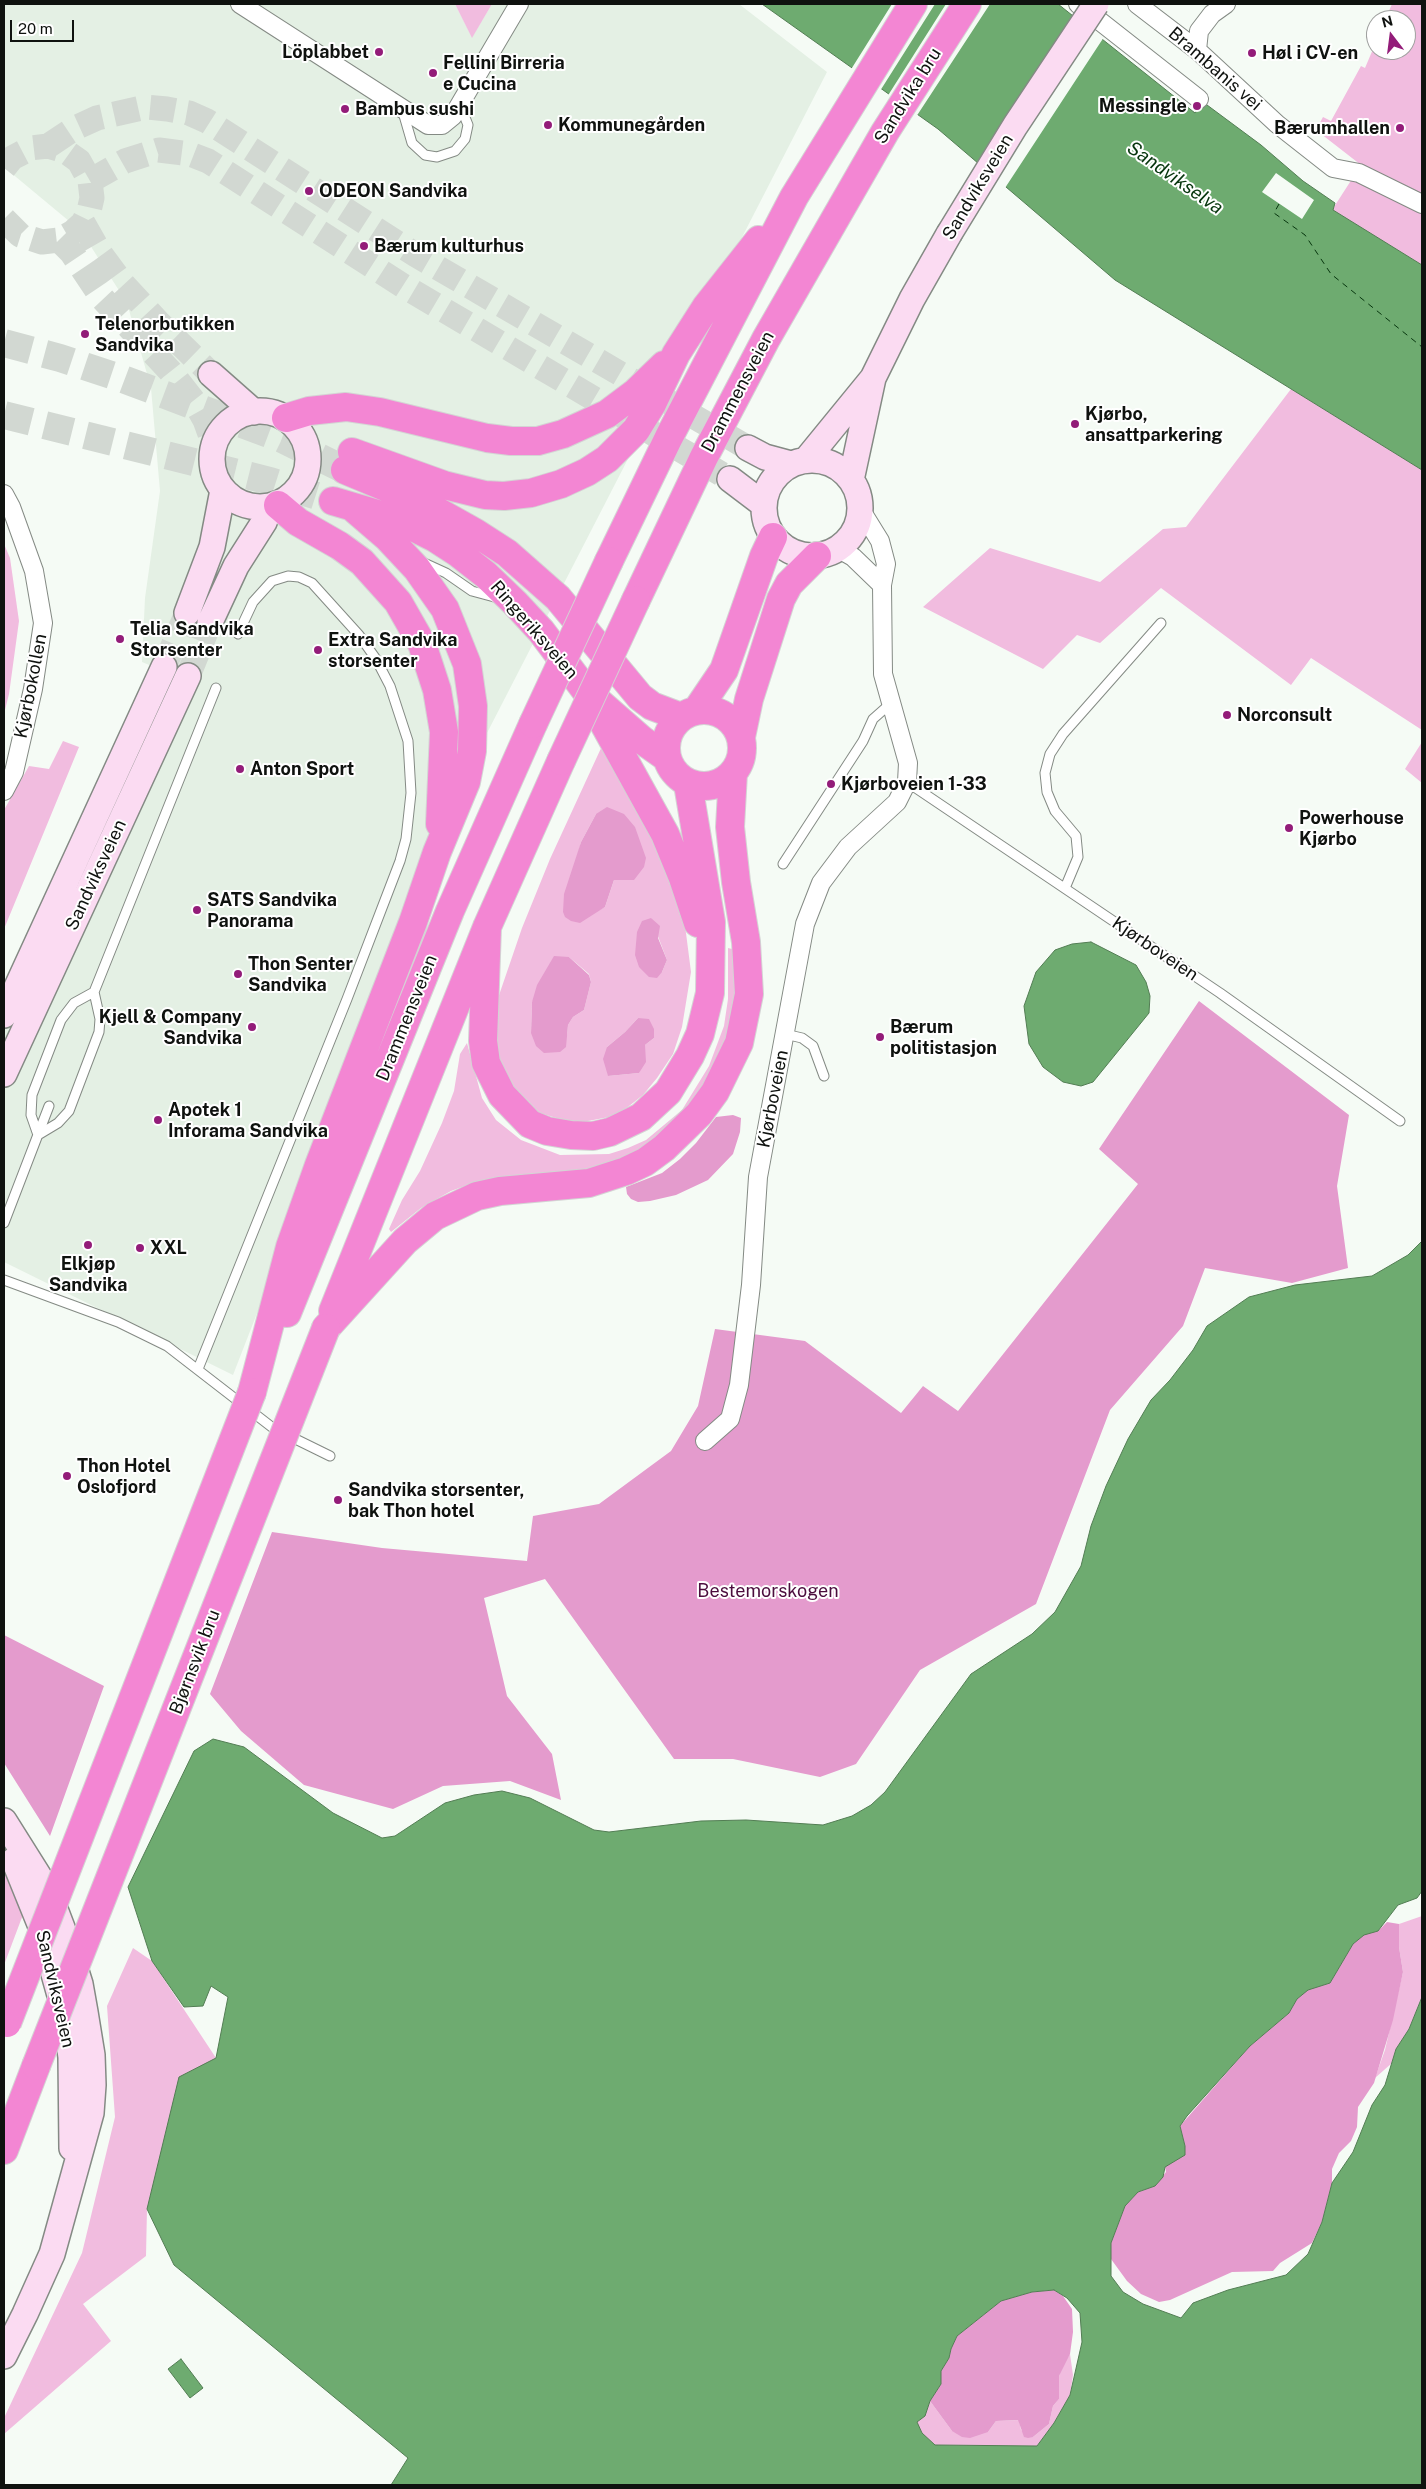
<!DOCTYPE html>
<meta charset="utf-8">
<style>
body{margin:0}
#map{position:relative;width:1426px;height:2489px;overflow:hidden;background:#f5fbf5;font-family:"Public Sans",sans-serif}
canvas{display:block}
.frame{position:absolute;inset:0;border:5px solid #0f120f;pointer-events:none}
.north{position:absolute;left:1366px;top:10px;width:50px;height:50px;box-sizing:border-box;background:#fff;border:1px solid #9fa09f;border-radius:50%;rotate:345deg;font-size:14px;font-weight:700;line-height:20px;text-align:center;color:#0f120f}
.north::after{content:'';display:block;margin:auto;width:18px;height:22px;background:#931c79;clip-path:polygon(50% 0,100% 100%,50% 72%,0 100%)}
.scale{position:absolute;left:10px;top:20px;width:64px;height:22px;box-sizing:border-box;border:2px solid #0f120f;border-top:0;padding-left:6px;font-size:15px;line-height:18px;white-space:nowrap;color:#0f120f;-webkit-text-stroke:4px #fff;paint-order:stroke}
</style>
<div id="map">
<canvas width="1426" height="2489"></canvas>
<div class="frame"></div>
<div class="north">N</div>
<div class="scale">20 m</div>
</div>
<script>
const ctx = document.querySelector('canvas').getContext('2d');
ctx.lineJoin = 'round';
function fill(path, color) {
  ctx.fillStyle = color;
  ctx.fill(path, 'evenodd');
}
function toPath(rows) {
  const path = new Path2D();
  for (const r of rows) {
    if (r.length === 3) {
      path.moveTo(r[0] + r[2], r[1]);
      path.arc(r[0], r[1], r[2], 0, 2 * Math.PI);
      continue;
    }
    path.moveTo(r[0], r[1]);
    for (let i = 2; i < r.length; i += 2) path.lineTo(r[i], r[i + 1]);
  }
  return path;
}
function trace(path, color, width, dash) {
  ctx.strokeStyle = color;
  ctx.lineWidth = width;
  ctx.lineCap = dash ? 'butt' : 'round';
  ctx.setLineDash(dash || []);
  ctx.stroke(path);
}
function write(font, color, halo, rows, align = 'center') {
  ctx.font = font + ' "Public Sans",sans-serif';
  ctx.lineWidth = 4;
  ctx.setLineDash([]);
  ctx.textBaseline = 'middle';
  ctx.strokeStyle = halo;
  ctx.fillStyle = color;
  for (const [text, x, y, turn = 0] of rows) {
    ctx.save();
    ctx.translate(x, y);
    ctx.rotate((+turn || 0) * Math.PI / 180);
    ctx.textAlign = isNaN(turn) ? turn : align;
    if (halo) ctx.strokeText(text, 0, 0);
    ctx.fillText(text, 0, 0);
    ctx.restore();
  }
}
const built = toPath([
 [4,4,455,4,472,37,492,4,739,4,827,72,469,768,233,1375,4,1262,4,1022,28,1044,195,684,142,662,145,598,160,491,151,388,127,303,81,231,4,167]
]);
const green = toPath([
 [455,4,492,4,472,38],
 [1392,4,1422,4,1422,265,1332,210,1361,165,1316,130,1323,117,1331,121,1361,66,1365,68,1376,42,1376,50,1406,50,1406,20,1385,20],
 [1291,389,1422,470,1422,730,1311,658,1291,685,1161,588,1100,643,1077,635,1043,669,923,607,990,548,1100,582,1163,529,1186,527],
 [4,544,10,558,19,621,9,694,4,714],
 [63,741,79,747,4,929,4,810,29,766,49,769],
 [1422,742,1422,783,1405,769],
 [602,746,637,804,682,902,691,972,682,1027,673,1054,657,1078,643,1095,624,1110,609,1117,588,1121,567,1121,539,1113,523,1102,510,1085,498,1056,496,1004,522,928,550,859],
 [596,814,634,880,614,880,605,907,599,910,577,858,581,842],
 [651,918,667,960,662,972],
 [569,957,589,974,591,982,584,1010,573,1017,568,1025,567,1035,531,1033,532,1002],
 [638,1018,654,1038,645,1045,639,1073,608,1076,607,1047,625,1032],
 [728,948,732,949,733,953,735,977,734,1007,729,1034,704,1090,666,1134,620,1162,575,1173,494,1178,473,1183,451,1191,421,1208,391,1232,389,1229,402,1200,420,1171,442,1123,454,1091,460,1054,467,1043,482,1098,496,1120,521,1140,560,1155,609,1154,628,1148,646,1140,682,1110,709,1066,724,1026,728,999],
 [4,1859,27,1904,4,1965],
 [1422,1916,1422,1997,1409,2029,1396,2049,1392,2063,1375,2078,1385,2050,1403,1972,1399,1947,1399,1924],
 [133,1948,152,1961,216,2058,147,2209,146,2256,83,2304,111,2341,4,2434,4,2418,82,2253,115,2117,107,2006],
 [1070,2354,1073,2375,1070,2395,1054,2423,1037,2446,934,2445,922,2433,917,2422,925,2415,930,2401,952,2431,988,2432,996,2421,1019,2420,1021,2430,1033,2437,1049,2424,1053,2406,1059,2399,1059,2376,1062,2366]
]);
const forest = toPath([
 [607,807,624,814,635,827,646,858,644,867,634,880,614,880,605,907,580,923,571,921,565,917,563,912,564,894,581,842,596,814],
 [651,918,660,926,658,938,667,960,662,972,657,978,649,977,639,967,635,955,637,932,642,921],
 [554,956,569,957,589,975,591,982,584,1010,573,1017,568,1025,566,1047,560,1052,544,1053,536,1046,531,1033,532,1002,537,985],
 [1199,1001,1349,1115,1337,1186,1348,1268,1292,1283,1205,1268,1183,1326,1110,1410,1036,1604,920,1670,856,1764,820,1777,733,1759,674,1759,545,1579,484,1598,507,1696,552,1754,561,1800,510,1781,443,1786,393,1809,304,1785,241,1731,210,1694,272,1532,382,1548,527,1561,533,1516,599,1504,671,1451,698,1406,715,1329,805,1341,901,1413,923,1386,958,1411,1138,1184,1099,1149],
 [638,1018,649,1019,654,1029,654,1038,645,1045,646,1062,639,1073,608,1076,603,1059,607,1047,625,1032],
 [733,1115,741,1118,740,1132,733,1154,708,1180,676,1195,650,1201,638,1202,631,1199,627,1194,626,1187,662,1173,680,1159,696,1143,716,1117],
 [4,1635,104,1686,50,1836,4,1763],
 [1387,1922,1399,1924,1399,1947,1403,1972,1393,2020,1374,2083,1358,2107,1357,2127,1351,2141,1339,2153,1332,2169,1332,2183,1322,2222,1312,2243,1280,2263,1273,2271,1232,2272,1170,2300,1159,2302,1141,2294,1127,2281,1111,2259,1111,2243,1125,2206,1138,2192,1155,2186,1166,2172,1165,2167,1185,2146,1180,2126,1250,2046,1289,2013,1297,1999,1307,1990,1330,1983,1353,1944,1364,1934,1378,1931],
 [1054,2290,1063,2296,1072,2309,1073,2332,1070,2354,1059,2376,1059,2399,1053,2406,1049,2424,1033,2437,1028,2438,1024,2437,1018,2420,996,2421,988,2432,970,2438,962,2437,952,2431,930,2401,941,2384,941,2371,949,2358,951,2349,957,2336,1001,2301,1032,2292]
]);
const water = toPath([
 [762,4,1058,4,1195,113,1203,102,1261,145,1303,181,1335,203,1333,210,1422,265,1422,470,1115,280,938,129,762,4],
 [1091,942,1136,965,1146,982,1150,996,1149,1013,1093,1082,1081,1086,1063,1082,1043,1067,1029,1044,1024,1006,1036,972,1055,950,1072,944,1091,942],
 [1422,1241,1422,1891,1417,1898,1398,1905,1378,1931,1364,1935,1353,1944,1330,1983,1308,1990,1297,1999,1289,2013,1250,2046,1187,2116,1180,2126,1185,2146,1185,2155,1165,2167,1163,2177,1155,2186,1138,2192,1125,2206,1111,2243,1111,2276,1123,2292,1143,2304,1181,2318,1193,2303,1228,2290,1286,2275,1308,2254,1322,2222,1332,2183,1353,2152,1372,2105,1385,2085,1396,2049,1409,2029,1422,1997,1422,2485,391,2485,408,2458,174,2265,147,2209,179,2077,216,2058,228,1997,211,1986,203,2006,184,2007,152,1961,128,1887,194,1751,213,1739,244,1747,333,1813,382,1838,395,1836,445,1803,474,1795,502,1791,530,1798,594,1830,609,1832,701,1821,746,1820,823,1825,852,1816,871,1805,885,1792,971,1674,1032,1634,1055,1612,1081,1566,1091,1526,1106,1486,1128,1439,1151,1400,1170,1380,1193,1350,1207,1326,1249,1297,1295,1285,1372,1276,1408,1255,1422,1241],
 [1054,2290,1067,2298,1080,2313,1082,2342,1070,2395,1054,2423,1037,2446,935,2445,922,2433,917,2422,925,2416,930,2401,941,2384,941,2371,949,2358,951,2349,957,2336,1001,2301,1032,2292,1054,2290],
 [181,2359,203,2388,190,2398,168,2369,181,2359]
]);
const pier = toPath([
 [892,4,935,4,880,91,850,71],
 [946,4,990,4,916,117,887,97],
 [1074,13,1104,37,1005,188,977,164],
 [1276,173,1314,200,1302,219,1262,192]
]);
const ferry = toPath([
 [1279,204,1274,213,1305,235,1331,274,1422,347]
]);
const secondaryTunnel = toPath([
 [48,146,75,128,97,118,146,107,167,109,189,113,207,121,416,255,748,448],
 [4,168,12,158,31,148,48,146,65,151,79,161,90,181,92,198,89,211,83,223,73,232,59,240,42,242,20,235,4,219],
 [90,181,125,161,159,150,190,154,208,161,405,287,730,479],
 [83,223,100,253,122,283,159,323,211,374],
 [59,240,72,253,102,298,170,371,196,404,205,420,214,445],
 [164,667,187,613],
 [188,676,210,622]
]);
const highwayTunnel = toPath([
 [4,343,60,358,123,379,282,439,345,470],
 [4,415,270,481,333,501]
]);
const lane = toPath([
 [403,112,412,143,425,155,437,157,455,151,465,139,468,125,460,105],
 [422,562,446,573,472,591,498,598],
 [907,782,1220,993,1400,1121],
 [783,864,863,741,873,719,890,704],
 [1065,888,1078,857,1076,836,1055,811,1047,792,1045,773,1050,754,1063,734,1161,623],
 [94,992,74,1003,61,1020,32,1095,31,1115,38,1135,58,1123,69,1111,99,1032,100,1019,94,992,216,688],
 [785,1034,802,1038,813,1046,824,1076],
 [4,1223,49,1106],
 [4,1280,118,1322,167,1346,273,1428,330,1456],
 [198,1369,347,999,400,861,406,839,411,793,408,741,390,686,376,659,359,635,312,583,299,577,288,576,272,581,253,602,238,634]
]);
const street = toPath([
 [240,4,428,125,442,125,453,116,519,4],
 [1078,4,1199,99],
 [1137,4,1197,50,1277,124,1333,168,1359,173,1422,204],
 [1197,50,1199,31,1212,14,1226,4],
 [4,494,11,507,34,571,43,623,33,689,14,772,4,791],
 [837,548,853,557,882,585],
 [705,1441,730,1419,739,1385,751,1285,758,1177,805,924,821,883,848,847,897,802,907,782,908,763,883,674,882,585,886,564,880,541,859,507]
]);
const secondary = toPath([
 [211,374,254,412],
 [260,459,48],
 [748,448,765,457,791,464],
 [806,460,873,378],
 [812,508,48],
 [730,479,763,504],
 [851,480,873,378,912,299,949,234],
 [187,613,212,547,223,490],
 [210,622,236,566,264,522,270,507],
 [4,1015,164,667],
 [4,1074,188,676],
 [4,1821,48,1891,64,1933,80,1984,85,2012,92,2055,93,2085,91,2113,52,2254,25,2314,4,2356],
 [14,1860,40,1924,65,2013,71,2057,72,2148]
]);
const highway = toPath([
 [286,418,309,411,346,407,380,412,487,438,511,441,538,441,563,434,607,414,635,393,664,365],
 [352,452,444,485,485,495,504,496,531,493,561,484,587,472,607,459,636,430,652,404,676,354,706,307,759,240],
 [345,470,419,501,476,533,507,553,558,598,640,697,652,706,681,717],
 [333,501,401,521,435,538,458,553,486,575,515,603,541,631,586,691,642,740,666,757],
 [278,505,298,522,340,546,362,562,398,602,422,644,437,690,444,732,440,824],
 [609,561,669,437,794,197,913,4],
 [636,600,704,457,766,339,885,132,967,4],
 [592,702,665,834,683,878,698,923],
 [704,748,38],
 [697,710,724,670,764,556,773,537],
 [741,737,749,699,781,599,789,584,817,556],
 [487,927,483,1041,486,1063,502,1095,530,1124,547,1131,571,1135,593,1136,610,1132,641,1117,668,1092,690,1056,700,1034,710,993,711,922,688,784],
 [333,1311,487,927,561,761],
 [287,1313,450,911,533,724],
 [326,1328,405,1241,435,1216,477,1196,500,1191,589,1183,626,1171,645,1162,664,1148,699,1114,715,1092,739,1043,749,994,746,942,736,882,730,827,733,773],
 [252,1392,290,1247,319,1165,413,922,437,852,466,782,472,751,473,706,467,664,445,609,417,569,388,538,352,507],
 [4,2150,36,2066]
]);
const secondaryBridge = toPath([
 [949,234,1015,126,1096,4]
]);
const highwayBridge = toPath([
 [533,724,609,561],
 [561,761,636,600],
 [7,2023,252,1392],
 [36,2066,326,1328]
]);
const markers = [
 [379,52,5,"#931c79"],
 [1252,53,5,"#931c79"],
 [433,73,5,"#931c79"],
 [1197,106,5,"#931c79"],
 [345,109,5,"#931c79"],
 [548,125,5,"#931c79"],
 [1400,128,5,"#931c79"],
 [309,191,5,"#931c79"],
 [364,246,5,"#931c79"],
 [85,334,5,"#931c79"],
 [1075,424,5,"#931c79"],
 [120,639,5,"#931c79"],
 [318,650,5,"#931c79"],
 [1227,715,5,"#931c79"],
 [240,769,5,"#931c79"],
 [831,784,5,"#931c79"],
 [1289,828,5,"#931c79"],
 [197,910,5,"#931c79"],
 [238,974,5,"#931c79"],
 [252,1027,5,"#931c79"],
 [880,1037,5,"#931c79"],
 [158,1120,5,"#931c79"],
 [88,1245,5,"#931c79"],
 [140,1248,5,"#931c79"],
 [67,1476,5,"#931c79"],
 [338,1500,5,"#931c79"]
];
const poiNames = [
 ["Löplabbet",369,52,"right"],
 ["Høl i CV-en",1262,53],
 ["Fellini Birreria",443,63],
 ["e Cucina",443,84],
 ["Messingle",1187,106,"right"],
 ["Bambus sushi",355,109],
 ["Kommunegården",558,125],
 ["Bærumhallen",1390,128,"right"],
 ["ODEON Sandvika",319,191],
 ["Bærum kulturhus",374,246],
 ["Telenorbutikken",95,324],
 ["Sandvika",95,345],
 ["Kjørbo,",1085,414],
 ["ansattparkering",1085,435],
 ["Telia Sandvika",130,629],
 ["Storsenter",130,650],
 ["Extra Sandvika",328,640],
 ["storsenter",328,661],
 ["Norconsult",1237,715],
 ["Anton Sport",250,769],
 ["Kjørboveien 1-33",841,784],
 ["Powerhouse",1299,818],
 ["Kjørbo",1299,839],
 ["SATS Sandvika",207,900],
 ["Panorama",207,921],
 ["Thon Senter",248,964],
 ["Sandvika",248,985],
 ["Kjell & Company",242,1017,"right"],
 ["Sandvika",242,1038,"right"],
 ["Bærum",890,1027],
 ["politistasjon",890,1048],
 ["Apotek 1",168,1110],
 ["Inforama Sandvika",168,1131],
 ["XXL",150,1248],
 ["Elkjøp",88,1264,"center"],
 ["Sandvika",88,1285,"center"],
 ["Thon Hotel",77,1466],
 ["Oslofjord",77,1487],
 ["Sandvika storsenter,",348,1490],
 ["bak Thon hotel",348,1511]
];
const streetNames = [
 ["Brambanis vei",1215,69,41],
 ["Sandvika bru",908,96,-58],
 ["Sandviksveien",978,187,-59],
 ["Drammensveien",738,392,-62],
 ["Ringeriksveien",534,630,49],
 ["Kjørbokollen",31,686,-79],
 ["Sandviksveien",96,875,-65],
 ["Kjørboveien",1155,949,34],
 ["Drammensveien",407,1018,-68],
 ["Kjørboveien",773,1099,-79],
 ["Bjørnsvik bru",195,1662,-69],
 ["Sandviksveien",55,1989,77]
];
const parkNames = [
 ["Bestemorskogen",768,1591]
];
const waterNames = [
 ["Sandvikselva",1175,178,35]
];
fill(built, '#e4f0e4');
fill(green, '#f1bcdf');
fill(forest, '#e49bcd');
fill(water, '#6eab70');
trace(water, '#527d53', 1);
fill(pier, '#f5fbf5');
trace(ferry, '#07360e', 1, [6, 5]);
trace(secondaryTunnel, '#d2d8d2', 25, [25, 12]);
trace(highwayTunnel, '#d2d8d2', 28, [28, 14]);
trace(lane, '#848a84', 11);
trace(street, '#848a84', 20);
trace(secondary, '#848a84', 28);
trace(highway, '#d4d4d4', 30);
trace(lane, '#fff', 9);
trace(street, '#fff', 18);
trace(secondary, '#fbdbf2', 25);
trace(highway, '#f386d3', 28);
trace(secondaryBridge, '#848a84', 28, []);
trace(highwayBridge, '#d4d4d4', 30, []);
trace(secondaryBridge, '#fbdbf2', 25);
trace(highwayBridge, '#f386d3', 28);
for (const [x, y, r, color] of markers) {
  const dot = new Path2D();
  dot.arc(x, y, r, 0, 2 * Math.PI);
  ctx.fillStyle = color;
  ctx.fill(dot);
  trace(dot, '#fff', 2);
}
write('bold 18px', '#0f120f', '#fff', poiNames, 'left');
write('18px', '#0f120f', '#fff', streetNames);
write('18px', '#4c0d3e', '#fff', parkNames);
write('italic 19px', '#07360e', '#fff', waterNames);
</script>
